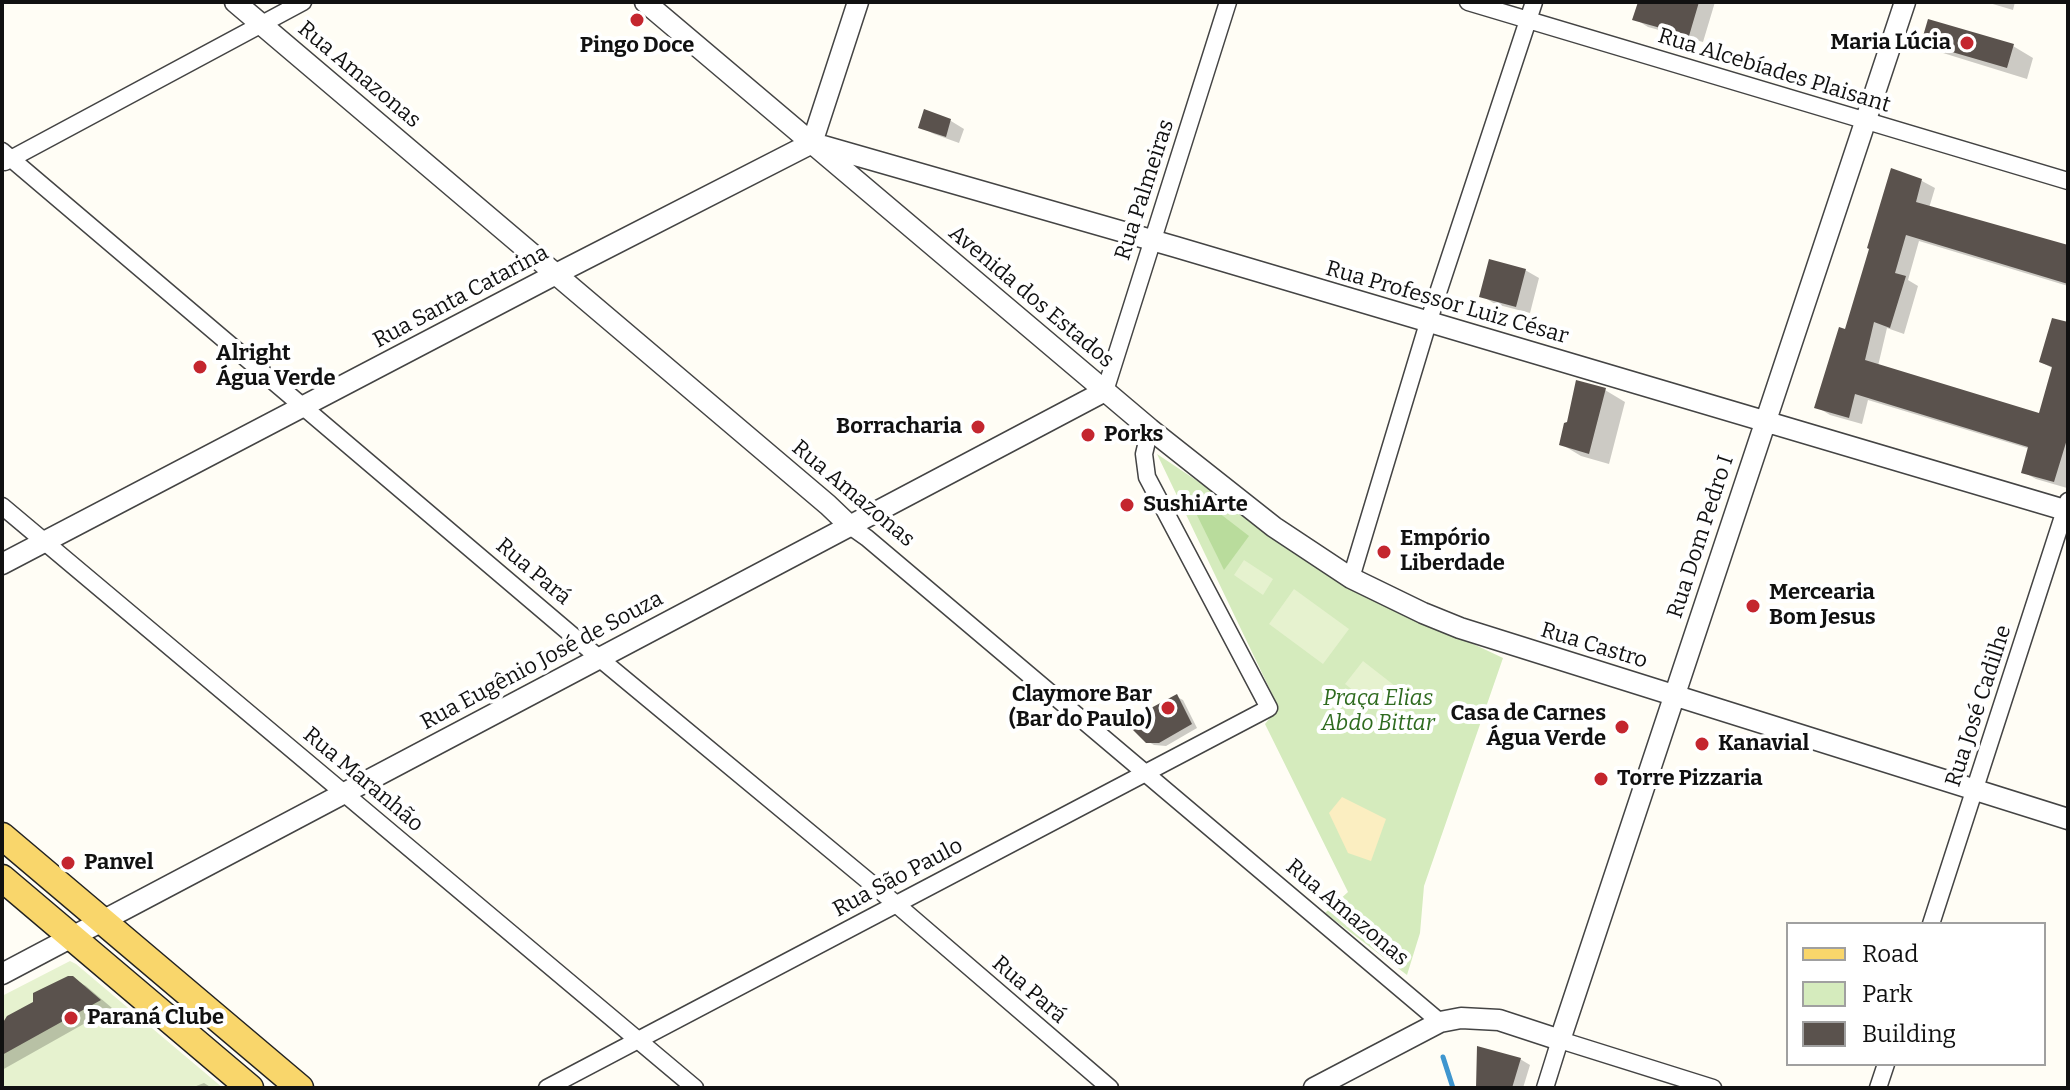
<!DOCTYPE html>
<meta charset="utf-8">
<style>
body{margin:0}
#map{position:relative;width:2070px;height:1090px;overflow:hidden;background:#fffdf5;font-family:Bitter,serif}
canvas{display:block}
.frame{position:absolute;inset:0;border:4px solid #111;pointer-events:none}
.legend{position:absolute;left:1786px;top:922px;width:260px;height:144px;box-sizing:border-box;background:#fff;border:2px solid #a0a0a0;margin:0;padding:10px 14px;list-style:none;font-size:24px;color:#111}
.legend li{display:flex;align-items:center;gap:16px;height:40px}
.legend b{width:40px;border:2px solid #a0a0a0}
</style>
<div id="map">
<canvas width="2070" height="1090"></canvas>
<div class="frame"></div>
<ul class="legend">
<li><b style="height:10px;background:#f9d66b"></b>Road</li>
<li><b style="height:22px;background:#d5ebbd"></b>Park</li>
<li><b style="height:22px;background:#5a524d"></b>Building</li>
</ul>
</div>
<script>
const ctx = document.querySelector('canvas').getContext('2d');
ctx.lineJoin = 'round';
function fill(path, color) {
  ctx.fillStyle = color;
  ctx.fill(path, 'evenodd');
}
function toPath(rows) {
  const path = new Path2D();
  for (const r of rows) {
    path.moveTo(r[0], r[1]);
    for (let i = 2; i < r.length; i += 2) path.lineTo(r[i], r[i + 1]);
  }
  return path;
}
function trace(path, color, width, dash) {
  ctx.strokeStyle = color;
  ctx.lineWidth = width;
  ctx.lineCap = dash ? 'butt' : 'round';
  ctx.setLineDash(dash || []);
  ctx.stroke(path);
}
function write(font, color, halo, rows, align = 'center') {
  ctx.font = font + ' Bitter,serif';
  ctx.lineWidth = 8;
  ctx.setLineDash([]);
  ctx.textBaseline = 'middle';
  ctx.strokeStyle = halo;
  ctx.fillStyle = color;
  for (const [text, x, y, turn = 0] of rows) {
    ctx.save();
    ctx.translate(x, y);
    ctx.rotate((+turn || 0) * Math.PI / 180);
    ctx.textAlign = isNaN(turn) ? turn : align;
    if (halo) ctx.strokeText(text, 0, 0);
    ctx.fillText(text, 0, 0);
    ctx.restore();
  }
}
const green = toPath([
 [1157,454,1365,593,1503,658,1424,886,1420,933,1407,975,1325,913,1348,892,1265,724,1277,709,1274,698]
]);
const forest = toPath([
 [1197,496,1249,536,1224,570,1190,501]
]);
const sand = toPath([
 [1342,797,1386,819,1371,861,1348,853,1329,813]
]);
const pitch = toPath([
 [1244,560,1273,579,1263,595,1234,575],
 [1294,589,1349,629,1323,664,1269,624],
 [1363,661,1413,700,1395,723,1345,684],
 [70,961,76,964,223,1088,2,1088,2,996]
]);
const shadow = toPath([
 [1640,2,1715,2,1703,42,1648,27,1635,19],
 [1986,2,2015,2,2013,10],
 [1923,42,2013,46,2033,58,2027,79,1943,53],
 [925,112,951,121,964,129,959,143,934,134,920,127],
 [1893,170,1922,181,1935,188,1929,208,2068,247,2068,286,1919,241,1908,280,1918,286,1904,334,1887,328,1878,366,2040,416,2054,369,2041,362,2066,324,2068,317,2067,488,2036,479,2023,472,2030,449,1868,400,1862,424,1830,415,1817,407,1846,331],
 [1525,270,1539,278,1530,313,1495,304,1482,296],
 [1605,390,1625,402,1609,464,1581,456,1561,444,1569,424],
 [1177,697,1183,700,1197,728,1166,746,1154,745,1147,741],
 [72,978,86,986,112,1008,2,1070,2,1025],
 [1520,1059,1530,1065,1523,1088,1478,1088],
 [204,1083,212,1088,191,1088]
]);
const stream = toPath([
 [1443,1057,1453,1088]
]);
const building = toPath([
 [1638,2,1699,2,1689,36,1632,20],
 [1928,19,2014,44,2007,68,1921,43],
 [924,109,951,119,946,137,918,128],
 [1891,168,1922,179,1916,202,2068,245,2068,284,1906,235,1895,273,1906,276,1890,328,1874,322,1865,360,2039,413,2052,367,2039,362,2052,318,2068,322,2068,436,2054,482,2021,473,2028,447,1855,394,1849,418,1814,408,1839,327,1845,329,1869,249,1867,248],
 [1489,259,1526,269,1516,307,1479,297],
 [1576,380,1606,388,1589,454,1559,445,1564,423,1567,422],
 [1177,694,1192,724,1159,743,1146,743,1125,722],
 [68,976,73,976,101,1000,2,1055,2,1024,7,1016,33,1002,33,993],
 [1477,1046,1521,1058,1512,1088,1476,1088]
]);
const minor = toPath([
 [1468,2,2068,181],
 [2,151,599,658,896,904,1110,1088],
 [5,162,303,2],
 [1105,391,1228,2],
 [2,506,695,1088],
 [850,526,867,538,1440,1022],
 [1351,578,1428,323,1534,2],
 [1931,924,2068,501],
 [547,1088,1269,708,1147,477,1144,454,1150,429],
 [1545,1088,1560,1040,1713,1088],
 [1878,1088,1886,1064]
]);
const tertiary = toPath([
 [235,2,828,505,850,526],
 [645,2,1150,429,1274,527,1351,578,1423,613,1460,628,2068,819],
 [820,145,1176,247,2068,511],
 [2,564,556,274,812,143,858,2],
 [2,974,1105,391],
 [1314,1088,1440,1022,1461,1018,1499,1020,1560,1040,1905,2]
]);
const primary = toPath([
 [2,836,300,1088],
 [2,878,250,1088]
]);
const markers = [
 [637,20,8,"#c4262e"],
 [1967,43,8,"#c4262e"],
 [200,367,8,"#c4262e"],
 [978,427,8,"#c4262e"],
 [1088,435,8,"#c4262e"],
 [1127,505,8,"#c4262e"],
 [1384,552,8,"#c4262e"],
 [1753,606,8,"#c4262e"],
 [1168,708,8,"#c4262e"],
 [1622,727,8,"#c4262e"],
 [1702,744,8,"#c4262e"],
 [1601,779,8,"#c4262e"],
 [68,863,8,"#c4262e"],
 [71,1018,8,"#c4262e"]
];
const poiNames = [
 ["Maria Lúcia",1951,43,"right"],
 ["Pingo Doce",637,46,"center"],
 ["Alright",216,354],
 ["Água Verde",216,379],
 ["Borracharia",962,427,"right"],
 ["Porks",1104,435],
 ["SushiArte",1143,505],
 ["Empório",1400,539],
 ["Liberdade",1400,564],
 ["Mercearia",1769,593],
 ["Bom Jesus",1769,618],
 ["Claymore Bar",1152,695,"right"],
 ["(Bar do Paulo)",1152,720,"right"],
 ["Casa de Carnes",1606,714,"right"],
 ["Água Verde",1606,739,"right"],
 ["Kanavial",1718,744],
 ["Torre Pizzaria",1617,779],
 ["Panvel",84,863],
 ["Paraná Clube",87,1018]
];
const streetNames = [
 ["Rua Alcebíades Plaisant",1774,71,17],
 ["Rua Amazonas",359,75,40],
 ["Rua Palmeiras",1145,190,-72],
 ["Rua Santa Catarina",461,297,-28],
 ["Avenida dos Estados",1031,297,40],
 ["Rua Professor Luiz César",1447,303,16],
 ["Rua Amazonas",853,494,40],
 ["Rua Dom Pedro I",1701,537,-72],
 ["Rua Pará",533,572,40],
 ["Rua Castro",1594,646,17],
 ["Rua Eugênio José de Souza",542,661,-28],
 ["Rua José Cadilhe",1979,706,-72],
 ["Rua Maranhão",363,780,40],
 ["Rua São Paulo",898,878,-28],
 ["Rua Amazonas",1347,913,40],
 ["Rua Pará",1029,990,41]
];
const parkNames = [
 ["Praça Elias",1378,699],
 ["Abdo Bittar",1378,724]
];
fill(green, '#d5ebbd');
fill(forest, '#b9dc9c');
fill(sand, '#fbeec1');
fill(pitch, '#e6f2cf');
fill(shadow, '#0003');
trace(stream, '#3f96cf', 5);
fill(building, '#5a524d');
trace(minor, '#444', 19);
trace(tertiary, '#444', 23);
trace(primary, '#222', 29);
trace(minor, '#fff', 16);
trace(tertiary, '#fff', 20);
trace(primary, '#f9d66b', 26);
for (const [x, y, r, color] of markers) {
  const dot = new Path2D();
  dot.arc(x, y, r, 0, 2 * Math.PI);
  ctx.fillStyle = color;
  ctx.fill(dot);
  trace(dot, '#fff', 3);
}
write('bold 22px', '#111', '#fff', poiNames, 'left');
write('22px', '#111', '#fff', streetNames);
write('italic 22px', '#2f6b1f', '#fff', parkNames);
</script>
